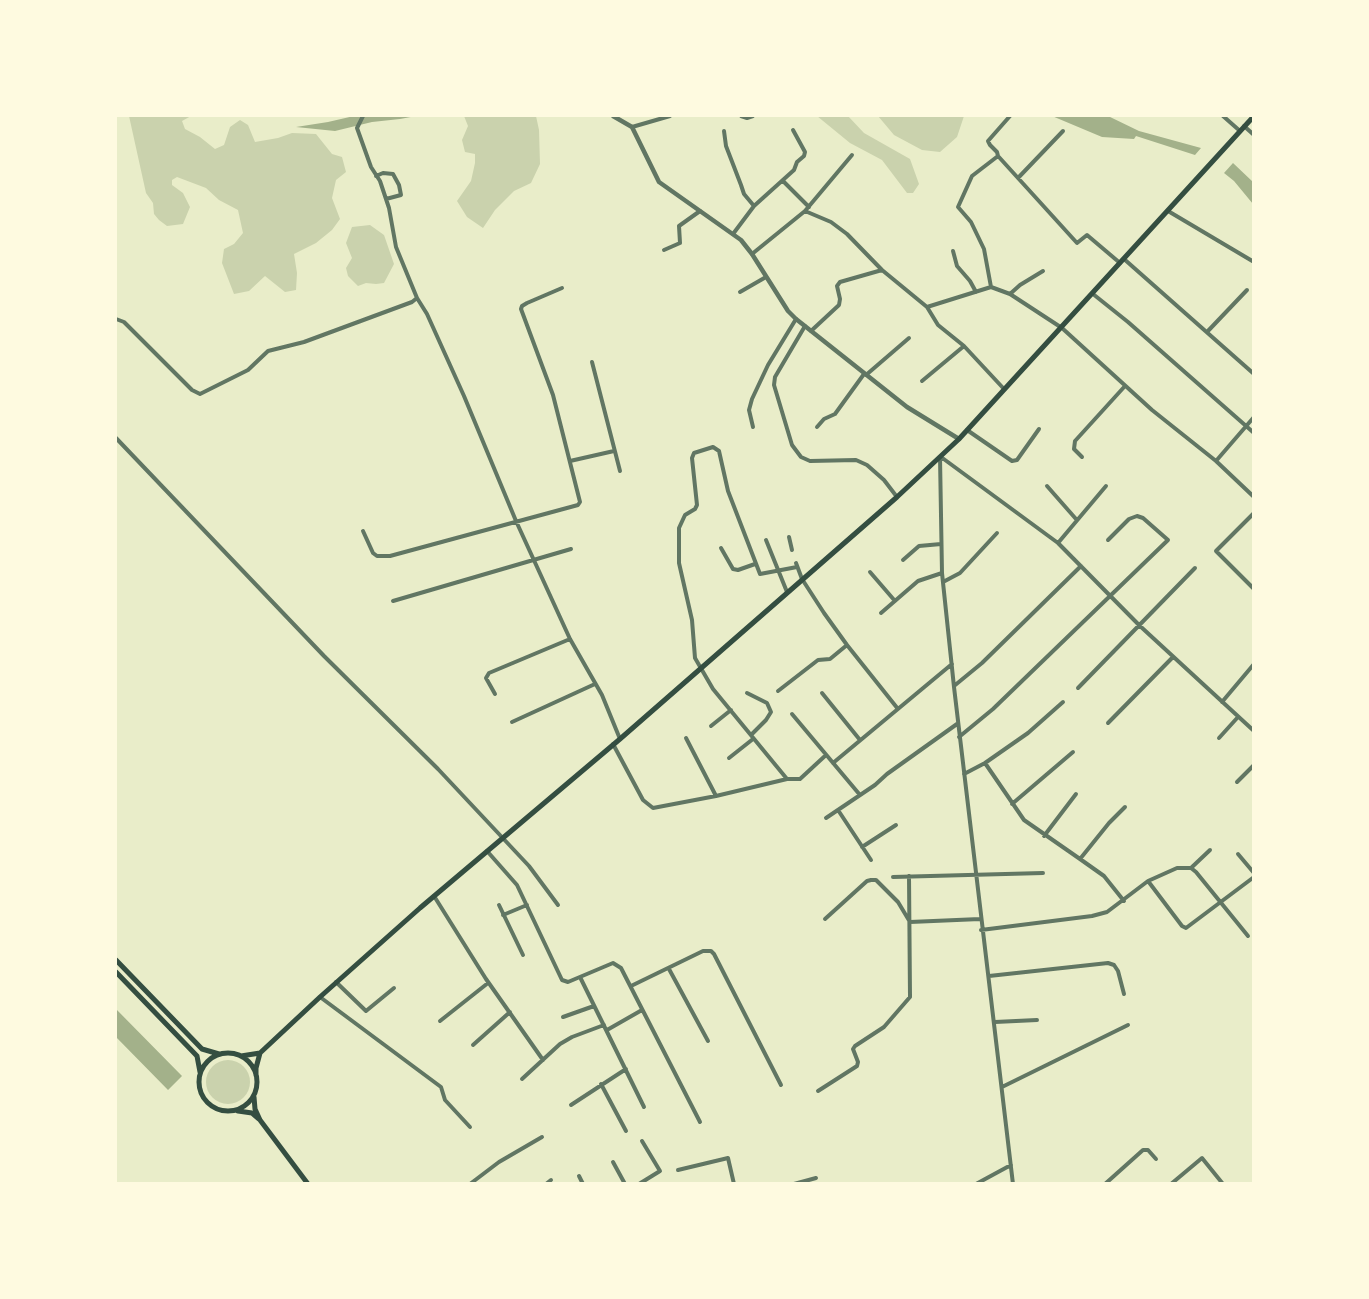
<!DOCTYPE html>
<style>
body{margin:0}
#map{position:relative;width:1369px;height:1299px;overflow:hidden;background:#e9edc9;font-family:Mulish,sans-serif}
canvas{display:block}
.frame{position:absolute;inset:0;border:117px solid #fefae0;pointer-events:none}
</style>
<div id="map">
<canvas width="1369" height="1299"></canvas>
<div class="frame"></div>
</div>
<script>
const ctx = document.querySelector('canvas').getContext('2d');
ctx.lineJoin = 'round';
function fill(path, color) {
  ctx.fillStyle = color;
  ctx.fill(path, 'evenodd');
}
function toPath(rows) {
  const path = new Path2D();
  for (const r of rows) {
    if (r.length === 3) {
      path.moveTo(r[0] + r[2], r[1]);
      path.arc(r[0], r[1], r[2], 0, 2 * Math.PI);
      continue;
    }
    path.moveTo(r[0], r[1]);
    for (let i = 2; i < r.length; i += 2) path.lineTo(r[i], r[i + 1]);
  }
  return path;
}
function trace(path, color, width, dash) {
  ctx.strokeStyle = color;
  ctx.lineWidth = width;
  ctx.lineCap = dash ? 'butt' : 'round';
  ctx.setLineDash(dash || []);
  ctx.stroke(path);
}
const green = toPath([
 [129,116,191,116,182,121,185,129,200,137,215,149,224,145,230,127,240,120,248,125,255,142,278,138,292,133,316,134,332,154,342,157,346,172,336,180,332,198,340,219,332,230,316,243,294,254,297,273,296,290,285,292,265,276,249,291,234,294,222,263,224,249,234,244,243,233,238,210,219,200,206,188,177,177,172,180,172,185,183,193,190,207,183,224,167,226,159,220,154,214,153,203,146,193],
 [464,116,536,116,539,130,540,164,531,183,514,191,495,210,483,228,467,217,457,201,471,181,475,163,475,154,465,152,462,140,468,126],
 [817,116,848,116,864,133,910,159,919,184,913,193,907,193,882,160,850,143],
 [878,116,964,116,957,137,940,152,922,150,894,135],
 [370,225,384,235,394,264,384,283,376,284,366,283,358,286,348,276,346,268,352,258,346,243,352,227],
 [228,1082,22]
]);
const water = toPath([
 [354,116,416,116,400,119,372,122,335,131,296,127,328,122],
 [1052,116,1108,116,1139,131,1201,148,1195,155,1136,136,1134,139,1102,137],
 [1233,163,1253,182,1253,204,1234,181,1224,173],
 [116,1009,182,1076,168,1090,116,1037]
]);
const minor = toPath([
 [741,116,747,118,753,116],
 [1223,116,1240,131],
 [1244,126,1254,135],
 [632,127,670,116],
 [724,131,726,146,741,185,744,194,754,206,733,234],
 [998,156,1077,243,1087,235,1120,263],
 [376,176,383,173,393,174,399,185,401,195,386,199],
 [1018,178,1063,131],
 [783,181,809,207],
 [754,206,794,170,797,162,804,156,805,152,793,130],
 [805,211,831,222,847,234,882,270,927,307,938,325,964,346,1004,389],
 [1168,211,1254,262],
 [664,250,680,243,679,226,700,211],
 [953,251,957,266,970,281,976,292],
 [752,254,805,211,852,155],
 [1124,259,1254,374],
 [991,287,984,249,971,222,958,207,972,176,998,156,997,152,990,145,988,141,1010,116],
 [740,292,766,277],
 [1010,294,1020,285,1043,271],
 [1093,294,1128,322,1254,433],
 [417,298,427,314,464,396,516,521,570,639,602,695,620,739],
 [927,307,991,287,1010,294,1062,328,1152,410,1216,461,1254,497],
 [116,319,124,322,192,390,200,394,248,370,268,351,304,342,412,302,417,298,396,247,389,208,380,181,371,167,357,128,363,116],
 [805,326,775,377,774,385,792,445,801,457,810,461,856,460,867,465,884,480,897,497],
 [811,331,839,305,840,299,837,286,840,282,882,270],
 [1207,332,1247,290],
 [592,362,620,471],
 [866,375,909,338],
 [922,381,964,346],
 [753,427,749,410,752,399,768,365,796,319],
 [817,427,824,419,835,414,864,374],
 [967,430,1012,461,1017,460,1039,429],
 [116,438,324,656,438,769,529,866,558,905],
 [940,457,942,573,954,687,1013,1184],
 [941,457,1058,543,1140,626,1254,731],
 [1082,457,1074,449,1075,441,1125,386],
 [570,461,614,451],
 [1216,461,1254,417],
 [1047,486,1076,519],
 [1254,513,1216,551,1254,589],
 [363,531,373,553,377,556,390,556,578,505,580,502,553,395,521,309,522,306,527,303,562,288],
 [789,537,792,550],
 [766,540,787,592],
 [1058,543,1106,486],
 [721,548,733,569,738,570,755,564],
 [903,560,919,546,941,544],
 [796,563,802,579,824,613,847,645,898,709],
 [797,567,760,574,728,491,719,451,713,447,694,453,692,458,697,505,695,509,685,515,679,528,679,563,692,620,695,658,713,689,787,779,800,779,826,755],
 [870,572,895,601],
 [943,582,960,573,997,533],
 [393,601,571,549],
 [881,613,918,581,942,573],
 [954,686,982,663,1081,566],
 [1078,688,1195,568],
 [778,691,818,660,830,659,847,645],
 [747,693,767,703,771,712,766,720,751,735],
 [822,693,860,740],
 [495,694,486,678,489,673,570,639],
 [1222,702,1254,664],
 [792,714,860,795],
 [512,722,595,684],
 [1108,723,1173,657],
 [711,726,731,710],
 [959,737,993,709,1168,540,1143,518,1137,516,1129,519,1108,540],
 [686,738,716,796],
 [1219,738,1238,717],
 [613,744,643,800,653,808,716,796,787,779],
 [729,758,753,739],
 [833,763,952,664],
 [985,763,1024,820,1080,859,1109,823,1125,807],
 [964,774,985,763,1028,733,1063,702],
 [1237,782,1254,765],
 [1012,804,1073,752],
 [838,810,871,860],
 [826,818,875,785,887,774,957,724],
 [1044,836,1076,794],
 [862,847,896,825],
 [487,851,517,885,562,980,568,982,613,963,621,968,700,1122],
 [1238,854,1254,873],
 [1080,859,1104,876,1124,901],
 [1191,868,1210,850],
 [893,877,1043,873],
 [1148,881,1182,926,1186,928,1254,877],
 [434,896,486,979,543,1060],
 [499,905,523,955],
 [503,915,527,905],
 [825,919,867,881,871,880,876,880,898,902,910,922,980,919],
 [981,930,1092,916,1107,912,1148,881,1177,868,1191,868,1196,872,1248,936],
 [669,969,708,1041],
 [989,976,1108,963,1114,965,1118,971,1124,994],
 [580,977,644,1107],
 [336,982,366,1011,394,988],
 [631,986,703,951,711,951,714,954,781,1085],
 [320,997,441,1087,445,1100,470,1127],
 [563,1017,594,1006],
 [440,1021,488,983],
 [995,1022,1037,1020],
 [607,1030,642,1010],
 [473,1045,510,1012],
 [522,1079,560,1044,572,1037,604,1025],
 [601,1084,626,1131],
 [1002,1087,1128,1025],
 [818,1091,857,1066,858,1062,853,1049,855,1046,884,1027,910,997,909,876],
 [571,1105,626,1069],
 [613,1162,625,1184],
 [678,1170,728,1158,734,1184],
 [579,1176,583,1184],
 [470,1184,499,1162,542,1137],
 [546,1184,551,1180],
 [639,1184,660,1171,642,1141],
 [794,1184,816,1178],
 [976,1184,1011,1165],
 [1105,1184,1143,1150,1148,1150,1156,1159],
 [1171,1184,1202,1158,1223,1184]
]);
const tertiary = toPath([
 [613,116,632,127,659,182,741,240,752,254,788,311,796,319,907,407,959,439]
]);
const secondary = toPath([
 [116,960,202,1049,219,1054],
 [116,972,197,1056,200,1072],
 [228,1082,29],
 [241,1056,260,1053],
 [256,1075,256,1068,260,1053,320,997,420,908,620,739,897,497,959,439,1254,116],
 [254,1097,255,1109,260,1120,308,1184],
 [238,1111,252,1113,259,1119]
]);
fill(green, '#cad2ad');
fill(water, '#a3b18a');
trace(minor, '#617663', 4);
trace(tertiary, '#617663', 4.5);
trace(secondary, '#344e41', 5);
</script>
